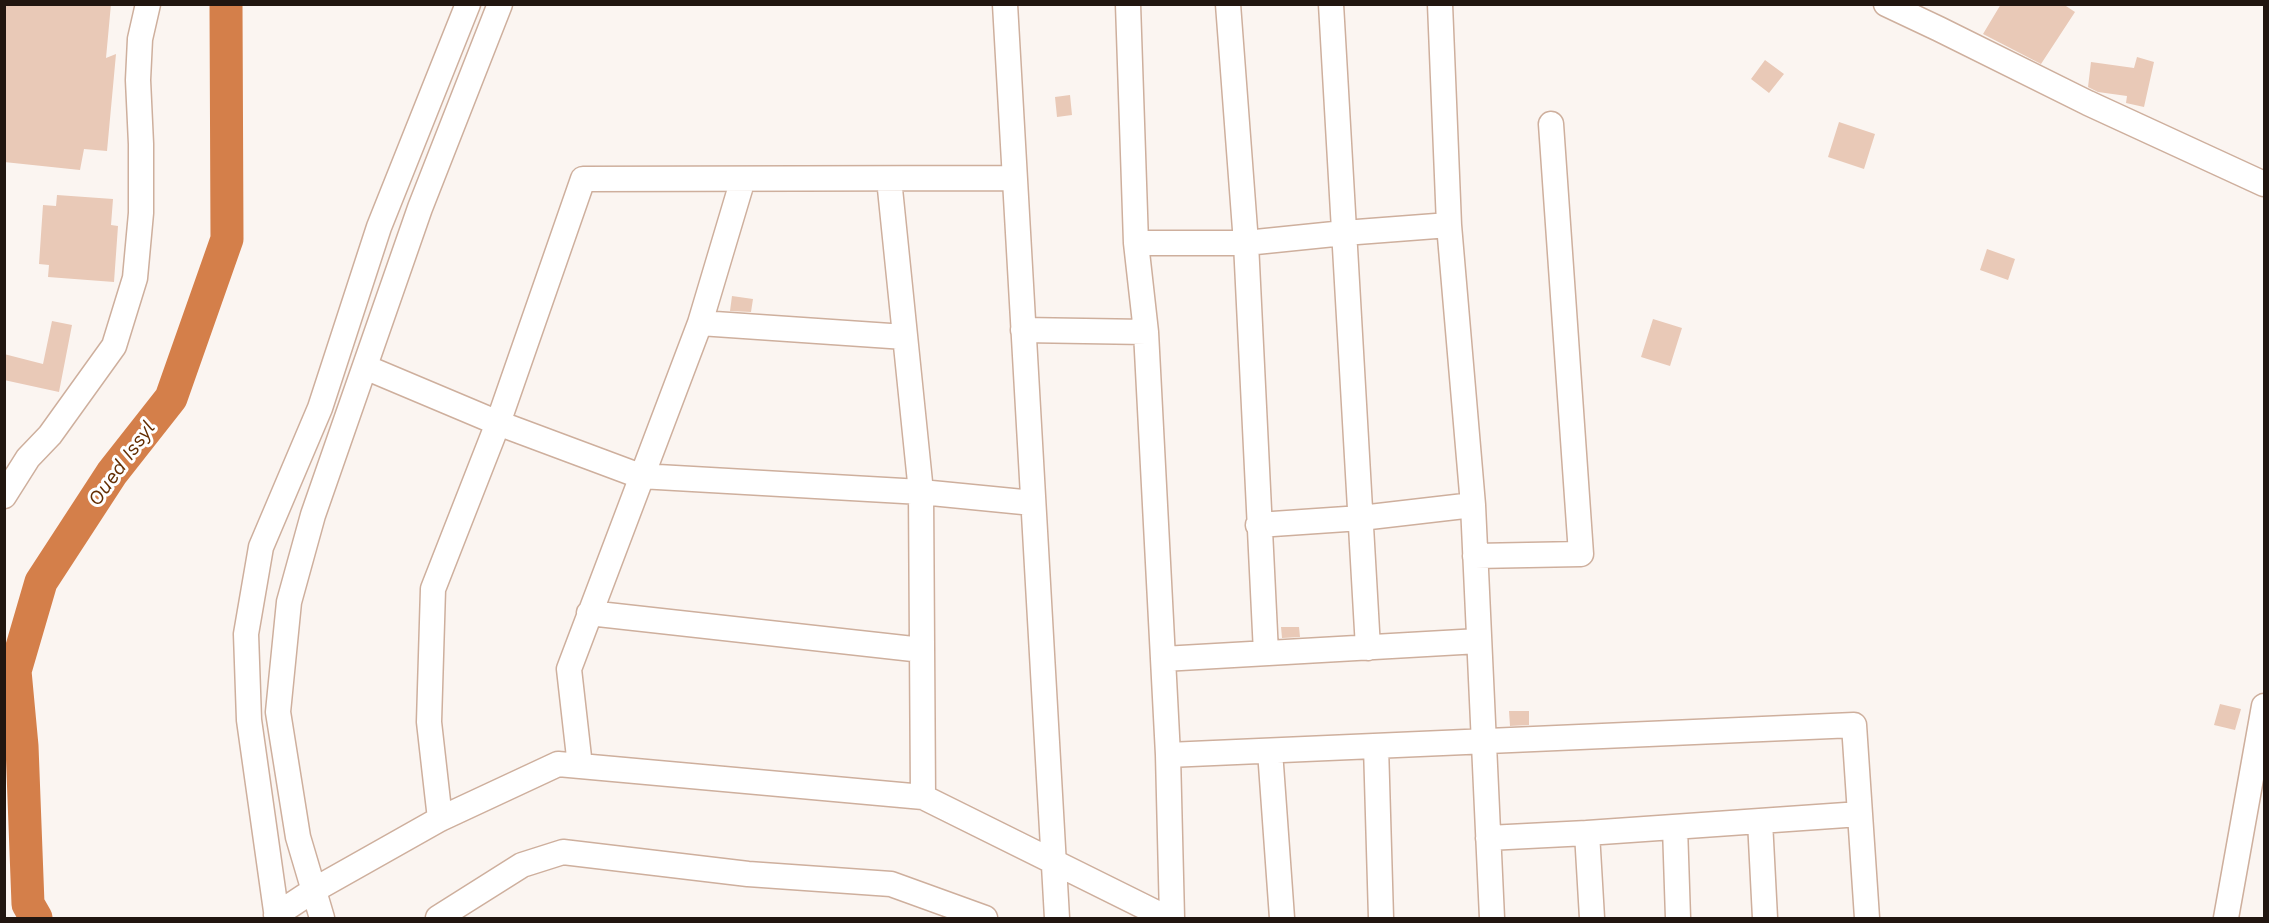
<!DOCTYPE html>
<style>
body{margin:0}
#map{position:relative;width:2269px;height:923px;overflow:hidden;background:#fbf5f1;font-family:"Work Sans",sans-serif}
canvas{display:block}
.frame{position:absolute;inset:0;border:6px solid #211610;pointer-events:none}
</style>
<div id="map">
<canvas width="2269" height="923"></canvas>
<div class="frame"></div>
</div>
<script>
const ctx = document.querySelector('canvas').getContext('2d');
ctx.lineJoin = 'round';
function toPath(rows) {
  const path = new Path2D();
  for (const r of rows) {
    path.moveTo(r[0], r[1]);
    for (let i = 2; i < r.length; i += 2) path.lineTo(r[i], r[i + 1]);
  }
  return path;
}
function trace(path, color, width, dash) {
  ctx.strokeStyle = color;
  ctx.lineWidth = width;
  ctx.lineCap = dash ? 'butt' : 'round';
  ctx.setLineDash(dash || []);
  ctx.stroke(path);
}
function fill(path, color) {
  ctx.fillStyle = color;
  ctx.fill(path, 'evenodd');
}
function write(font, color, halo, rows, align = 'center') {
  ctx.font = font + ' "Work Sans",sans-serif';
  ctx.lineWidth = 6;
  ctx.setLineDash([]);
  ctx.textBaseline = 'middle';
  ctx.strokeStyle = halo;
  ctx.fillStyle = color;
  for (const [text, x, y, turn = 0] of rows) {
    ctx.save();
    ctx.translate(x, y);
    ctx.rotate((+turn || 0) * Math.PI / 180);
    ctx.textAlign = isNaN(turn) ? turn : align;
    if (halo) ctx.strokeText(text, 0, 0);
    ctx.fillText(text, 0, 0);
    ctx.restore();
  }
}
const river = toPath([
 [36,918,28,904,22,746,15,671,41,582,112,473,171,398,227,239,226,4]
]);
const building = toPath([
 [4,4,111,4,106,58,116,54,107,151,84,149,80,170,4,162],
 [2001,4,2063,4,2075,12,2041,64,1983,34],
 [2137,57,2154,62,2144,107,2126,103,2127,96,2098,92,2088,87,2091,62,2134,68],
 [1765,60,1784,74,1769,93,1751,79],
 [1070,95,1072,115,1057,117,1055,97],
 [1839,122,1875,134,1864,169,1828,157],
 [57,195,113,199,111,225,118,226,114,282,48,277,49,265,39,264,43,205,56,206],
 [1987,249,2015,259,2008,280,1980,270],
 [732,296,753,299,751,312,730,311],
 [1653,319,1682,328,1670,366,1641,357],
 [52,321,72,325,59,392,4,380,4,354,43,364],
 [1281,627,1299,627,1300,637,1282,638],
 [2220,704,2241,709,2235,730,2214,725],
 [1509,711,1529,711,1529,725,1510,726]
]);
const minor = toPath([
 [1005,4,1057,918],
 [1128,4,1136,243,1146,332,1168,755,1172,918],
 [1228,4,1246,243,1266,653],
 [1331,4,1368,648],
 [1440,4,1449,225,1473,505,1492,918],
 [1886,4,1939,29,2088,103,2264,184],
 [889,179,921,492,923,797],
 [1136,243,1246,243,1344,233,1449,225],
 [700,323,905,337],
 [1023,330,1146,332],
 [365,367,498,423,640,476,921,492,1033,503],
 [4,496,28,458,50,435,114,346,135,278,141,213,141,144,138,80,140,39,148,4],
 [1258,525,1361,518,1473,505],
 [1475,556,1581,554,1551,124],
 [589,613,922,650],
 [1163,659,1479,641],
 [1376,746,1381,918],
 [1270,751,1282,918],
 [1168,755,1854,725,1867,918],
 [580,766,569,669,700,323,743,179],
 [440,819,429,722,433,589,498,423,583,179,1014,178],
 [1760,821,1765,918],
 [1675,827,1678,918],
 [1587,833,1592,918],
 [1488,838,1587,833,1860,814],
 [276,915,314,890,440,819,558,764,923,797,1167,918],
 [277,918,249,720,246,634,261,547,320,408,379,227,468,4],
 [322,918,298,837,278,712,289,602,313,515,420,208,500,4],
 [438,918,522,865,563,852,748,874,891,884,985,918],
 [2226,918,2264,706]
]);
const waterNames = [
 ["Oued Issyl",122,464,-54]
];
trace(river, '#d47f4a', 33);
fill(building, '#e9c9b7');
trace(minor, '#ceaf9d', 27);
trace(minor, '#fff', 24);
write('italic 20px', '#642e03', '#fff', waterNames);
</script>
